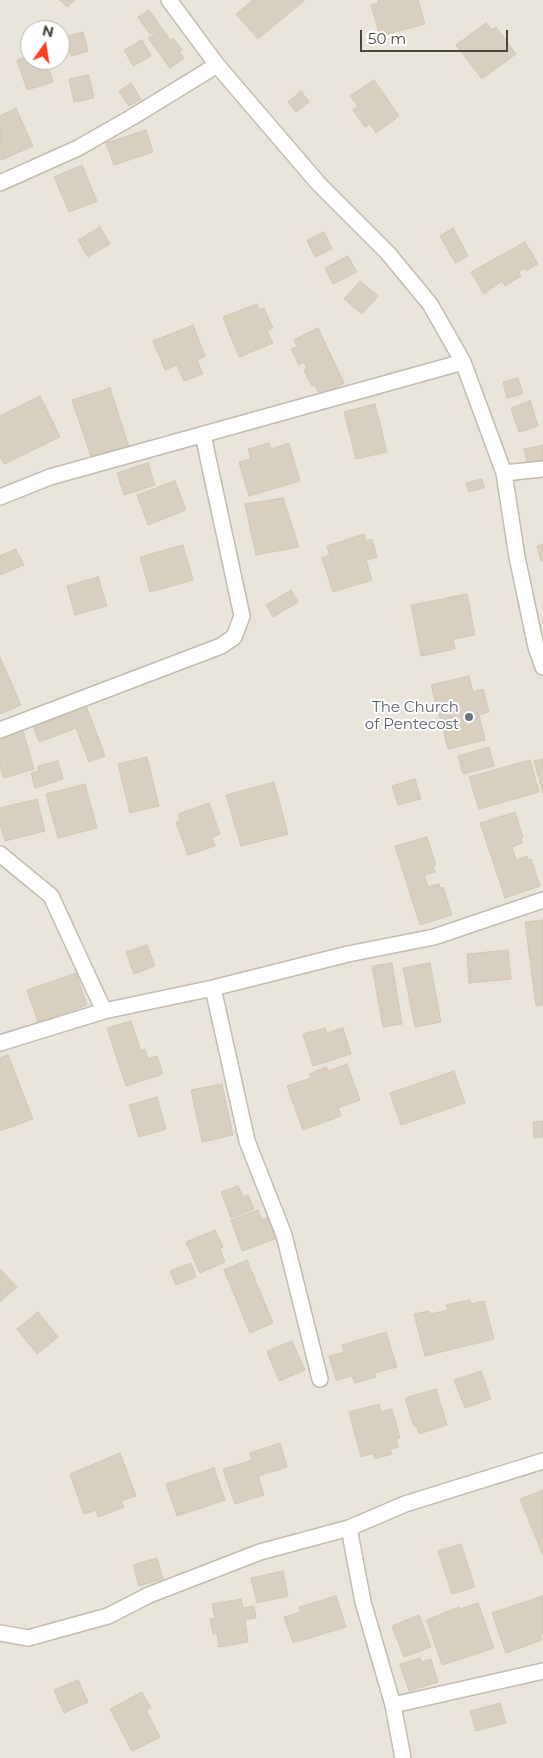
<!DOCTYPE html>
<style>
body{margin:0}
#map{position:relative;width:543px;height:1758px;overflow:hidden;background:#f6f3ec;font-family:Montserrat,sans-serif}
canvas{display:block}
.north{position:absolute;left:20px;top:20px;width:50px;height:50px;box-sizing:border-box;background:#fff;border:1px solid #b7b4b0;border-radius:50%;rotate:13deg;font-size:14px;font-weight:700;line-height:20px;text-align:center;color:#4b4439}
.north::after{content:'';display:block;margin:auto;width:18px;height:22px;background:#fc3f1d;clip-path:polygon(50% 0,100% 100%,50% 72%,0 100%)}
.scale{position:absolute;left:360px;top:30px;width:148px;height:22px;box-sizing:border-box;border:2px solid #4b4439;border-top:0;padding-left:6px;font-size:15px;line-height:18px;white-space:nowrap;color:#4b4439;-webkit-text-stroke:4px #fff;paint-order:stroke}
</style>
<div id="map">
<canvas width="543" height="1758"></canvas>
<div class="north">N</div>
<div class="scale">50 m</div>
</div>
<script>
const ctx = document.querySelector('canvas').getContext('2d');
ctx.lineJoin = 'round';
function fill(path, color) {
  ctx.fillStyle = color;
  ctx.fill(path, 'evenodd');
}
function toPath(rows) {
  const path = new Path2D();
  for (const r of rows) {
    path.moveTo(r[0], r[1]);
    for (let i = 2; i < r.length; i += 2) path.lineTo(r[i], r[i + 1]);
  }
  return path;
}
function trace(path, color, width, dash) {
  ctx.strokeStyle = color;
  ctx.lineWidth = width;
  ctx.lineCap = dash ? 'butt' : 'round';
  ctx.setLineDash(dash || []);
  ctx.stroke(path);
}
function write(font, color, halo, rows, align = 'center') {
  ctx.font = font + ' Montserrat,sans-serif';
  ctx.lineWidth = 4;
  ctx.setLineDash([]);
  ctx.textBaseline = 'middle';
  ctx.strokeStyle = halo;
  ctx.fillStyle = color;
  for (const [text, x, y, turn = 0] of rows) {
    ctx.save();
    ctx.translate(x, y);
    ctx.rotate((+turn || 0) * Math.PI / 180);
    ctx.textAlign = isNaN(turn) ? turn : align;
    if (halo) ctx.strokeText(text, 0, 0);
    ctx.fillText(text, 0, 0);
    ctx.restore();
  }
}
const residential = toPath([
 [0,0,543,0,543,1758,0,1758],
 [30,30,60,30,60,60,30,60]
]);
const building = toPath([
 [60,0,75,0,67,7,60,0],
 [253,0,305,0,258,39,236,14,253,0],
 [378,0,418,0,425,24,380,36,371,5,379,3,378,0],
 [149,10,161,27,150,34,138,17,149,10],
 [486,23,492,30,496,27,516,54,482,79,456,45,486,23],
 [162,28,170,40,173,38,182,50,179,52,184,58,170,68,148,38,162,28],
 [83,32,88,51,71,56,66,37,83,32],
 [142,40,151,56,133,66,124,50,142,40],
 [30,56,30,60,46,60,53,82,27,90,17,60,30,56],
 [89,75,94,98,74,102,69,79,89,75],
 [374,80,399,116,376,133,370,124,365,127,353,110,358,106,350,96,374,80],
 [131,83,141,99,129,106,119,91,131,83],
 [301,91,309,102,296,112,288,102,301,91],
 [16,108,33,146,1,160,0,116,16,108],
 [146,130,153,152,114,165,106,143,146,130],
 [82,165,97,201,69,212,54,177,82,165],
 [100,227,110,244,88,257,78,240,100,227],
 [453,228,468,256,455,263,440,236,453,228],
 [324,232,332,249,315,257,307,240,324,232],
 [525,242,538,264,526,271,524,268,519,272,521,276,505,286,502,281,484,294,471,272,525,242],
 [348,256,357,272,333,284,325,268,348,256],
 [360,281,378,296,362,314,344,299,360,281],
 [257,304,259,310,264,308,273,328,267,331,273,343,239,357,223,317,257,304],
 [193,325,205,356,197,360,203,374,184,381,177,365,165,370,153,341,193,325],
 [318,328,344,383,320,395,315,385,312,386,304,370,307,369,304,362,299,365,291,349,297,347,294,340,318,328],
 [518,378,523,394,507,398,503,382,518,378],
 [110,388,129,447,92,459,72,400,110,388],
 [40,396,60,437,4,464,0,456,0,416,40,396],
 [530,401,538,426,519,432,511,408,530,401],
 [375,404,387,452,356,459,344,412,375,404],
 [269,443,271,449,289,443,300,481,249,496,239,462,251,459,248,449,269,443],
 [543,445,543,460,527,463,524,449,543,445],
 [148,463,155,485,124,495,117,473,148,463],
 [482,479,484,488,469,492,466,483,482,479],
 [175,481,186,510,148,525,137,495,175,481],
 [283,498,299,547,256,555,245,504,283,498],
 [364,534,366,541,372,539,377,557,366,560,372,580,333,592,322,558,330,555,327,546,364,534],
 [543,544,543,561,541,561,537,546,543,544],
 [183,545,193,580,150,592,140,557,183,545],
 [16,549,24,565,0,575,0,556,16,549],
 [98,577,107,606,75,615,67,586,98,577],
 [291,590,298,602,273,617,266,605,291,590],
 [467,594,475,635,453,639,455,649,421,656,411,605,467,594],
 [0,657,21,705,0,714,0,657],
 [469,676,473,692,483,689,489,712,479,715,485,740,448,749,431,685,469,676],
 [85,703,105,756,89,762,76,728,39,742,32,723,85,703],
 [22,727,34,769,4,778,0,766,0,733,22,727],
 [489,747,494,766,463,774,458,756,489,747],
 [147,757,159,806,130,813,118,764,147,757],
 [543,759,543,793,534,761,543,759],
 [530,760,539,792,479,809,469,777,530,760],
 [58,761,63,779,35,788,31,773,39,771,38,766,58,761],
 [415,779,421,799,398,805,392,786,415,779],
 [274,782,288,834,241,846,226,795,274,782],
 [85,784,97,828,58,838,46,794,85,784],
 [37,799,45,831,5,841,0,823,0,808,37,799],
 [209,803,220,834,212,837,215,846,188,855,176,822,180,821,178,814,209,803],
 [515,812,523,837,521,838,522,843,512,847,516,860,527,856,528,860,531,859,540,886,505,898,480,823,515,812],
 [427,837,436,865,433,866,435,872,424,875,428,887,439,884,440,888,443,887,452,915,420,925,395,846,427,837],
 [543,920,543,1005,536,1006,525,922,543,920],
 [147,945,155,966,134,974,126,952,147,945],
 [508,950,511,979,469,983,467,954,508,950],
 [392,963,402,1024,383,1027,372,966,392,963],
 [430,963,441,1022,415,1027,403,968,430,963],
 [76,973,87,1005,38,1022,27,990,76,973],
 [131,1021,141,1051,145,1049,148,1059,157,1056,163,1074,126,1086,107,1028,131,1021],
 [325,1028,327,1033,343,1028,351,1054,313,1066,303,1034,325,1028],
 [8,1055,33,1119,0,1131,0,1058,8,1055],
 [347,1064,360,1100,338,1108,341,1116,303,1130,287,1086,311,1078,309,1074,326,1067,328,1071,347,1064],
 [454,1071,465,1103,401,1125,390,1093,454,1071],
 [222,1084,233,1135,202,1142,191,1090,222,1084],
 [157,1097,166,1129,139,1137,129,1105,157,1097],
 [543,1121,543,1137,534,1138,533,1122,543,1121],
 [238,1186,243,1197,248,1195,254,1209,231,1218,221,1192,238,1186],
 [258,1210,262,1220,268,1217,275,1239,242,1251,231,1220,258,1210],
 [215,1230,223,1247,220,1249,225,1262,200,1273,186,1242,215,1230],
 [247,1260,273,1323,250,1333,224,1270,247,1260],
 [191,1263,196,1277,176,1285,170,1271,191,1263],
 [0,1269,17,1287,0,1302,0,1269],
 [470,1300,471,1304,484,1301,494,1339,425,1356,414,1314,429,1311,430,1314,448,1310,446,1305,470,1300],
 [38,1312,58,1337,37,1354,17,1329,38,1312],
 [386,1332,397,1367,375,1373,376,1377,355,1383,352,1376,336,1380,329,1356,344,1352,342,1345,386,1332],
 [292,1341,305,1370,279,1381,267,1351,292,1341],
 [481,1371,491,1399,465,1408,454,1380,481,1371],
 [436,1389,447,1425,419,1434,417,1426,414,1427,405,1398,436,1389],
 [379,1404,381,1412,392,1409,400,1438,396,1439,398,1447,390,1449,392,1454,375,1459,373,1453,361,1457,349,1412,379,1404],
 [280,1443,287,1467,258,1476,264,1495,235,1504,223,1469,252,1460,250,1453,280,1443],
 [120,1453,136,1496,121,1501,124,1507,98,1517,96,1510,84,1514,70,1474,120,1453],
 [214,1468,225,1500,177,1516,166,1484,214,1468],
 [543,1490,543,1555,520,1499,543,1490],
 [461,1544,475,1587,452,1594,438,1551,461,1544],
 [157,1558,163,1579,139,1586,133,1565,157,1558],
 [283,1571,288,1596,257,1603,251,1578,283,1571],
 [336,1596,346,1627,293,1643,284,1617,301,1612,299,1607,336,1596],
 [543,1596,543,1633,540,1634,542,1640,506,1653,492,1613,543,1596],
 [241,1599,243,1608,254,1606,256,1618,245,1620,248,1642,219,1647,217,1633,213,1634,210,1619,215,1618,212,1604,241,1599],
 [478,1603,494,1648,442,1665,427,1620,459,1607,460,1609,478,1603],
 [419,1615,431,1647,404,1657,392,1626,419,1615],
 [420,1658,422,1662,431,1659,438,1682,409,1691,400,1664,420,1658],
 [78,1680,88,1702,64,1713,54,1690,78,1680],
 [142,1692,151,1708,146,1710,160,1737,132,1751,110,1709,142,1692],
 [500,1703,506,1723,476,1731,470,1711,500,1703]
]);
const minor = toPath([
 [169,0,217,65,318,183,387,252,430,304,463,362,504,473,517,557,536,647,543,667],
 [0,183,78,148,134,116,217,65],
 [504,473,543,469],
 [0,497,50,477,463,362],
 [0,730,221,646,234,637,242,616,203,435],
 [0,854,51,896,104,1011],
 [213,988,247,1141,284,1235,320,1379],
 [0,1043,104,1011,213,988,348,954,434,937,543,900],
 [349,1528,363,1602,393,1705,403,1758],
 [0,1633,28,1638,108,1616,149,1595,260,1552,349,1528,405,1504,543,1461],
 [393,1705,543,1671]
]);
const markers = [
 [469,717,5,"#6b7280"]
];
const worshipNames = [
 ["The Church",459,708],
 ["of Pentecost",459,725]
];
fill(residential, '#eae5da');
fill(building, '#d8cfc1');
trace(building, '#d3c7b4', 1);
trace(minor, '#c2bbae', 18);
trace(minor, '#fff', 15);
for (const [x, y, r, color] of markers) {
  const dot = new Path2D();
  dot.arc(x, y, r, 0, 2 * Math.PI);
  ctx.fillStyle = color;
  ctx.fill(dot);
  trace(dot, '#fff', 2);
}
write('15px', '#5b616d', '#fff', worshipNames, 'right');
</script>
